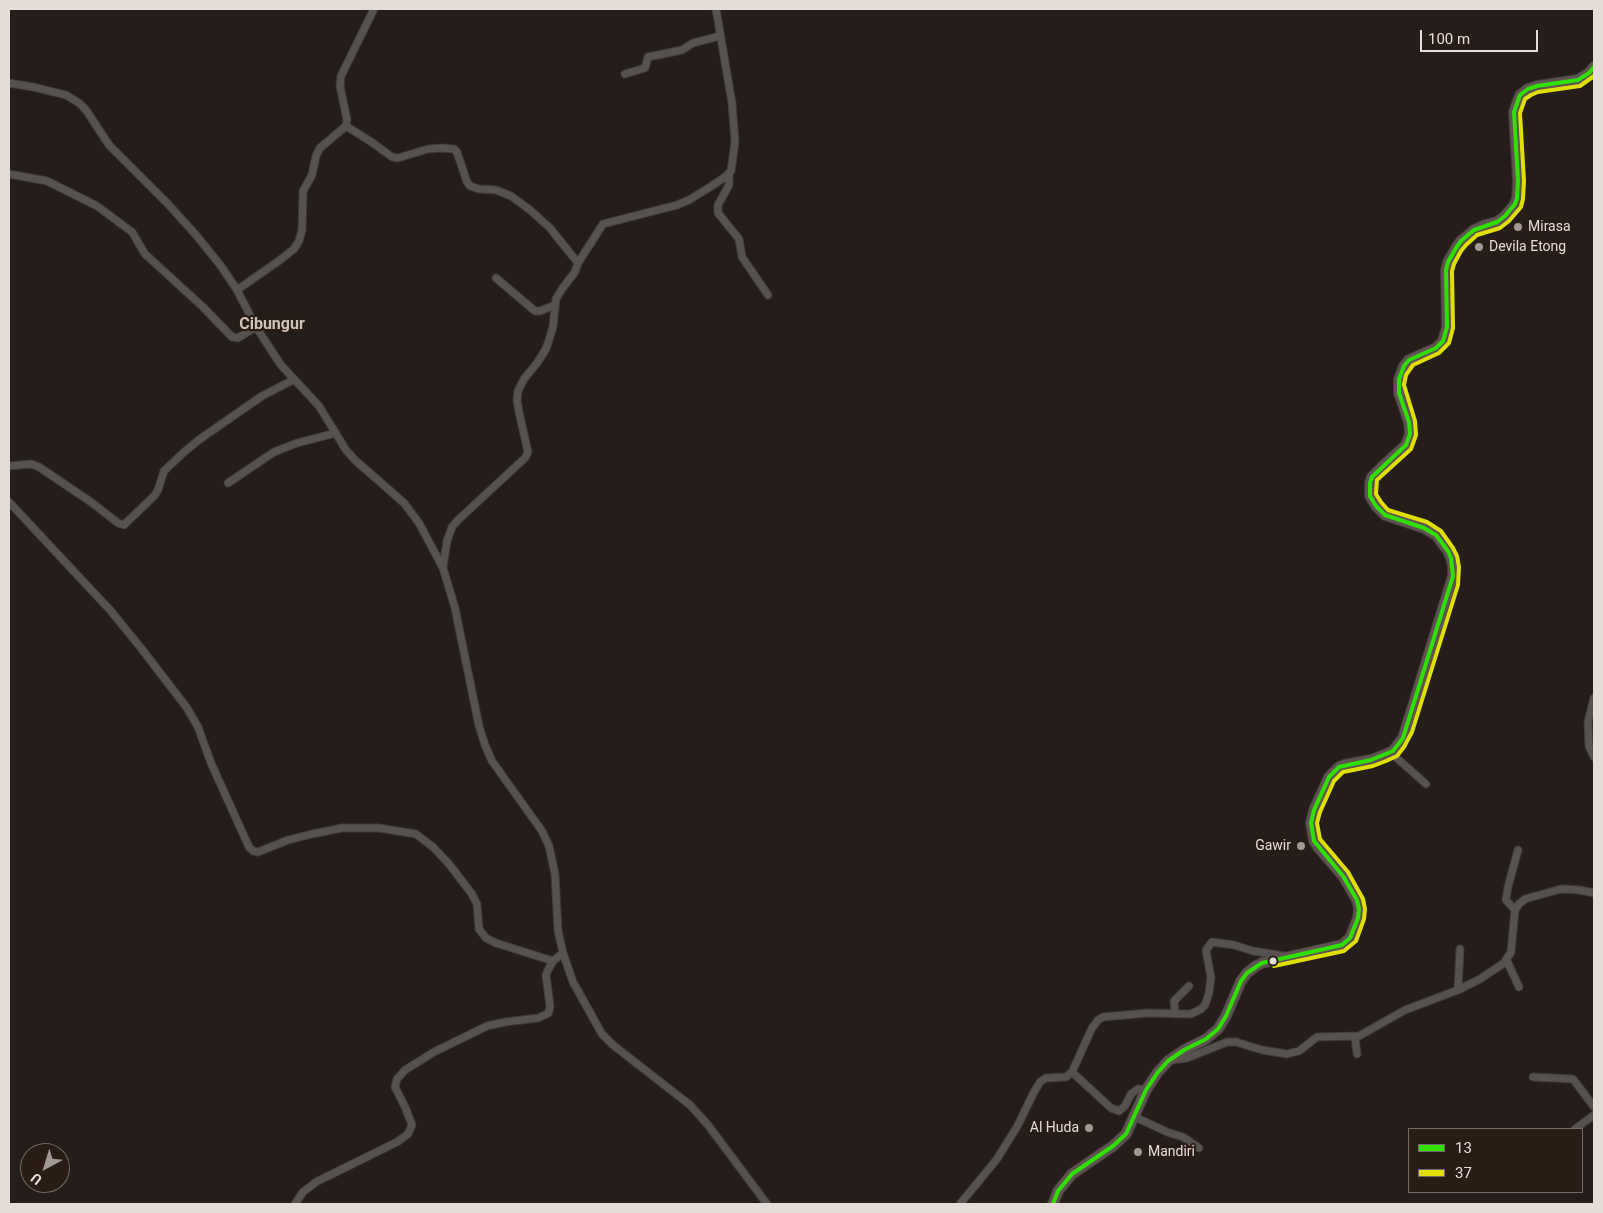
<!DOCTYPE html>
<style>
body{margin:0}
#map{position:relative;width:1603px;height:1213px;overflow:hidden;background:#241d19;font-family:Roboto,sans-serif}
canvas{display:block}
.frame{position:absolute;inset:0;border:10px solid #e4dcd7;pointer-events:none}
.legend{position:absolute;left:1408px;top:1128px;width:175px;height:65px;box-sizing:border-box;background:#281c15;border:1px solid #736963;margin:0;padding:6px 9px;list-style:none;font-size:15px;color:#e4dcd7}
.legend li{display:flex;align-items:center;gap:10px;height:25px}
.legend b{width:25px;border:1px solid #736963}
.north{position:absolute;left:20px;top:1143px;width:50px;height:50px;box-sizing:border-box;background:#281c15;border:1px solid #736963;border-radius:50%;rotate:219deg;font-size:14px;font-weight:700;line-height:20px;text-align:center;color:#e4dcd7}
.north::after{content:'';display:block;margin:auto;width:18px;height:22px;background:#a19994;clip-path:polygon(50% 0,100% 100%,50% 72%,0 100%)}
.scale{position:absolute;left:1420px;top:30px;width:118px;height:22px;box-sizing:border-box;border:2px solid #e4dcd7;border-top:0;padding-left:6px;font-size:15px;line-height:18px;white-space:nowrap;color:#e4dcd7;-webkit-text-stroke:4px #281c15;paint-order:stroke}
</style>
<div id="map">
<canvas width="1603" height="1213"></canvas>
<div class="frame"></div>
<ul class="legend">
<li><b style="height:6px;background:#30e000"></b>13</li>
<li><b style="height:6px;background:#e0e000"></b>37</li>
</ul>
<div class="north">U</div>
<div class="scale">100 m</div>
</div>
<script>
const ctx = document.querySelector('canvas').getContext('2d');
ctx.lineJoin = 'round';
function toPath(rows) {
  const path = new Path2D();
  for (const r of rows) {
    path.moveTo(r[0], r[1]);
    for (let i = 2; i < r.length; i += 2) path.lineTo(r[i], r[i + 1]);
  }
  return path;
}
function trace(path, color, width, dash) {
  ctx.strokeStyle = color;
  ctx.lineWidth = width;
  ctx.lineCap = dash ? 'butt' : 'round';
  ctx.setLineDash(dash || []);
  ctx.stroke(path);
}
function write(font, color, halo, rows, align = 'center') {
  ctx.font = font + ' Roboto,sans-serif';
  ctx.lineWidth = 4.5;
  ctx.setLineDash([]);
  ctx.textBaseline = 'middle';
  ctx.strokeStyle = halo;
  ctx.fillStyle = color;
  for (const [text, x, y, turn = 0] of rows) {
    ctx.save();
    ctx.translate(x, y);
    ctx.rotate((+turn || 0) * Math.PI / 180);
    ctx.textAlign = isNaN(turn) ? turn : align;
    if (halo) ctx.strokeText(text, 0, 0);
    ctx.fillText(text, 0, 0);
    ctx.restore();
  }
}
const minor = toPath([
 [625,74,645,68,648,57,682,50,693,43,720,36],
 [9,83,33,87,66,95,79,103,86,110,109,145,168,204,196,235,221,266,237,290,256,327,281,365,319,406,346,450,355,460,404,503,419,523,443,568,455,608,479,726,485,745,492,761,542,831,549,846,555,874,558,931,563,953,573,982,602,1034,613,1045,690,1105,708,1125,767,1204],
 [346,126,373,143,392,157,398,158,428,149,442,148,454,149,457,152,467,182,470,186,479,189,496,190,511,196,530,210,550,228,578,263,575,272,562,289,556,299,553,327,546,349,537,363,524,379,518,391,517,400,519,412,528,452,525,458,458,520,452,527,447,541,443,567],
 [729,173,729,185,718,205,718,213,739,239,742,257,768,295],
 [9,174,47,181,97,206,132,232,145,254,202,306,232,337,238,338,256,327],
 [578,263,603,224,677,205,689,200,710,187,725,177,731,171,735,142,732,103,716,9],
 [496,278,535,311,540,311,555,305],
 [237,290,280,260,294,249,299,241,302,230,303,191,312,175,316,156,320,148,346,126,347,120,340,86,341,76,374,9],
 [9,466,31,464,39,467,91,502,118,523,124,525,155,495,158,490,164,471,183,453,200,439,262,396,293,380],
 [228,483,274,452,297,443,336,433],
 [9,502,110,610,141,648,187,708,198,727,211,763,249,847,253,851,258,852,288,840,312,834,342,828,379,828,416,834,433,847,449,864,472,894,477,904,479,929,486,938,496,943,553,961],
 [1594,698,1588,722,1589,746,1594,757],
 [1390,752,1426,784],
 [1515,910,1506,900,1508,887,1518,850],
 [1507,961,1519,987],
 [1458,990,1460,949],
 [1175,1014,1174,1001,1189,986],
 [1355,1037,1357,1054],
 [1171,1060,1187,1058,1227,1042,1236,1042,1262,1050,1287,1054,1299,1051,1317,1037,1359,1036,1405,1010,1458,990,1480,979,1504,963,1511,952,1515,910,1519,904,1525,899,1561,889,1580,890,1594,893],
 [1072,1072,1111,1108,1119,1111,1125,1106,1131,1094,1135,1091,1138,1089,1146,1090],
 [1533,1077,1573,1079,1594,1107],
 [1135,1117,1167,1132,1183,1137,1199,1148],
 [1575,1129,1594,1115],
 [295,1204,303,1192,316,1182,397,1142,408,1134,412,1125,405,1107,395,1087,397,1079,405,1070,434,1052,487,1026,505,1022,538,1018,547,1014,549,1012,550,1006,546,975,548,970,553,961,563,953],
 [960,1204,997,1159,1018,1125,1033,1094,1040,1082,1046,1078,1066,1077,1072,1072,1092,1028,1098,1020,1103,1017,1148,1013,1191,1014,1201,1009,1205,1005,1209,993,1211,978,1206,950,1212,942,1234,945,1253,951,1284,956]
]);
const primary = toPath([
 [1053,1204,1058,1191,1072,1174,1113,1146,1126,1134,1146,1090,1158,1072,1168,1061,1184,1050,1206,1039,1218,1029,1226,1016,1241,981,1247,973,1256,966,1262,963,1342,945,1350,938,1358,918,1359,909,1357,900,1343,876,1318,847,1314,841,1311,823,1314,810,1329,777,1339,767,1344,765,1371,760,1384,755,1393,751,1403,738,1453,576,1453,567,1451,558,1448,551,1436,535,1424,528,1385,515,1376,506,1370,496,1370,483,1372,477,1382,467,1406,445,1410,434,1409,422,1399,393,1399,379,1404,366,1409,360,1436,348,1443,341,1447,327,1446,270,1448,262,1456,248,1461,241,1474,230,1485,225,1497,222,1505,216,1515,204,1517,198,1518,181,1514,112,1520,95,1528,89,1537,86,1578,80,1589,73,1594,67]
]);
const bus1 = toPath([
 [1053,1204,1058,1191,1072,1174,1113,1146,1126,1134,1146,1090,1158,1072,1168,1061,1184,1050,1206,1039,1218,1029,1226,1016,1241,981,1247,973,1262,963,1342,945,1350,938,1358,918,1359,909,1357,900,1343,876,1314,841,1311,823,1314,810,1329,777,1339,767,1371,760,1393,751,1403,738,1453,576,1451,558,1448,551,1436,535,1424,528,1385,515,1376,506,1370,496,1370,483,1372,477,1406,445,1410,434,1409,422,1399,393,1399,379,1404,366,1409,360,1436,348,1443,341,1447,327,1446,270,1448,262,1456,248,1461,241,1474,230,1497,222,1505,216,1515,204,1517,198,1518,181,1514,112,1520,95,1528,89,1537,86,1578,80,1589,73,1594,67]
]);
const bus2 = toPath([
 [1274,966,1344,951,1356,941,1364,919,1365,909,1363,899,1348,872,1320,839,1317,823,1320,812,1334,781,1343,772,1373,766,1386,761,1397,756,1404,747,1412,732,1458,585,1459,567,1457,556,1453,548,1441,531,1427,522,1388,510,1381,502,1376,494,1377,480,1411,449,1416,435,1415,421,1404,385,1406,375,1413,365,1439,353,1449,343,1453,328,1452,271,1454,264,1461,251,1466,245,1477,235,1500,228,1509,221,1521,207,1523,199,1524,181,1520,113,1525,99,1531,95,1538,92,1580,86,1594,76]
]);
const markers = [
 [1518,227,5,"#a19994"],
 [1479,247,5,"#a19994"],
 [1301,846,5,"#a19994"],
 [1273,961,4.5,"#e4dcd7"],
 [1089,1128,5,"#a19994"],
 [1138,1152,5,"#a19994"]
];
const poiNames = [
 ["Mirasa",1528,227],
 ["Devila Etong",1489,247],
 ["Gawir",1291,846,"right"],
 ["Al Huda",1079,1128,"right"],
 ["Mandiri",1148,1152]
];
const quarterNames = [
 ["Cibungur",272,325]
];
trace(minor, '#403a37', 9);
trace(primary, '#403a37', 12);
trace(minor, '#56524f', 7);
trace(primary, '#5e5352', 10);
trace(bus1, '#30e000', 4);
trace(bus2, '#e0e000', 4);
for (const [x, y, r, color] of markers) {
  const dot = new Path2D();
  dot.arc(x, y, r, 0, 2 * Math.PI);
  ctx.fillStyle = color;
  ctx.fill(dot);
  trace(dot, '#281c15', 2);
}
write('14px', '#e4dcd7', '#281c15', poiNames, 'left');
write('bold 16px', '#d2c3b9', '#281c15', quarterNames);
</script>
